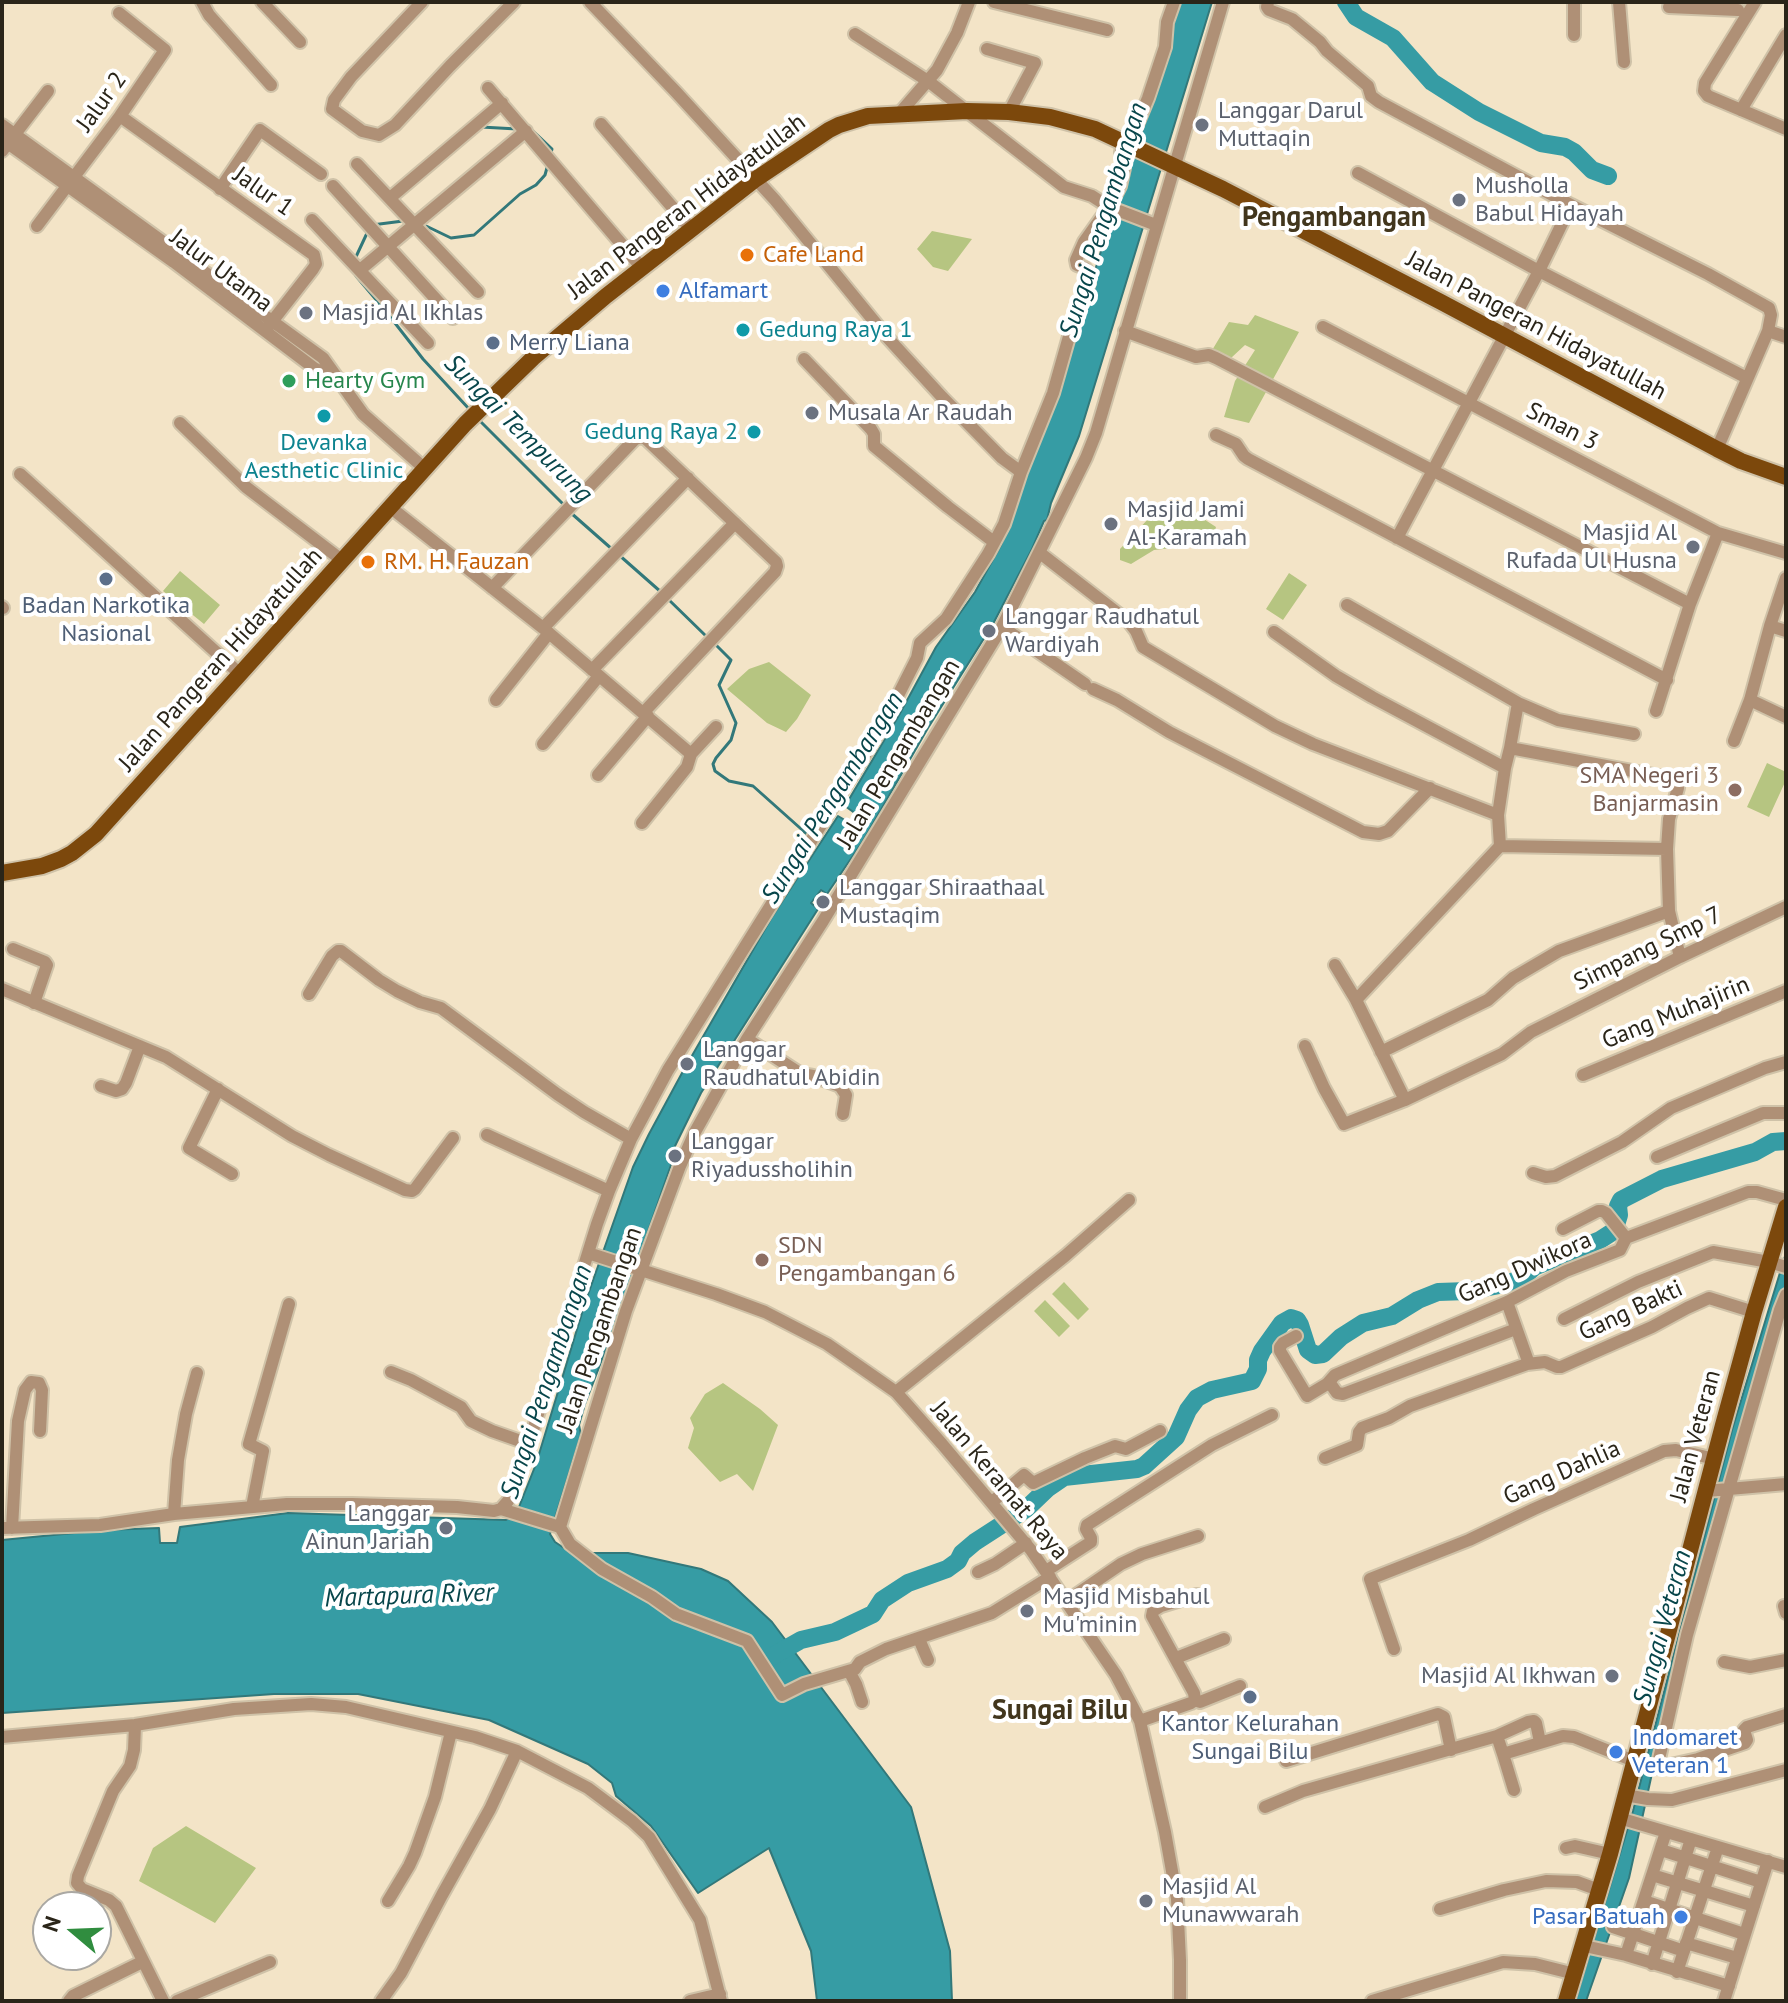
<!DOCTYPE html>
<style>
body{margin:0}
#map{position:relative;width:1788px;height:2003px;overflow:hidden;background:#f3e4c7;font-family:"PT Sans",sans-serif}
canvas{display:block}
.frame{position:absolute;inset:0;border:4px solid #2a2519;pointer-events:none}
.north{position:absolute;left:32px;top:1891px;width:80px;height:80px;box-sizing:border-box;background:#fff;border:2px solid #aaa8a3;border-radius:50%;rotate:289deg;font-size:22px;font-weight:700;line-height:32px;text-align:center;color:#2a2519}
.north::after{content:'';display:block;margin:auto;width:28px;height:36px;background:#308d3f;clip-path:polygon(50% 0,100% 100%,50% 72%,0 100%)}
</style>
<div id="map">
<canvas width="1788" height="2003"></canvas>
<div class="frame"></div>
<div class="north">N</div>
</div>
<script>
const ctx = document.querySelector('canvas').getContext('2d');
ctx.lineJoin = 'round';
function fill(path, color) {
  ctx.fillStyle = color;
  ctx.fill(path, 'evenodd');
}
function toPath(rows) {
  const path = new Path2D();
  for (const r of rows) {
    path.moveTo(r[0], r[1]);
    for (let i = 2; i < r.length; i += 2) path.lineTo(r[i], r[i + 1]);
  }
  return path;
}
function trace(path, color, width, dash) {
  ctx.strokeStyle = color;
  ctx.lineWidth = width;
  ctx.lineCap = dash ? 'butt' : 'round';
  ctx.setLineDash(dash || []);
  ctx.stroke(path);
}
function write(font, color, halo, rows, align = 'center') {
  ctx.font = font + ' "PT Sans",sans-serif';
  ctx.lineWidth = 8;
  ctx.setLineDash([]);
  ctx.textBaseline = 'middle';
  ctx.strokeStyle = halo;
  ctx.fillStyle = color;
  for (const [text, x, y, turn = 0] of rows) {
    ctx.save();
    ctx.translate(x, y);
    ctx.rotate((+turn || 0) * Math.PI / 180);
    ctx.textAlign = isNaN(turn) ? turn : align;
    if (halo) ctx.strokeText(text, 0, 0);
    ctx.fillText(text, 0, 0);
    ctx.restore();
  }
}
const green = toPath([
 [932,231,972,239,948,271,933,267,917,249],
 [1255,315,1299,332,1249,423,1224,417,1235,381,1255,350,1245,345,1231,358,1211,352,1229,322,1248,325],
 [1187,508,1216,527,1211,544,1154,550,1131,564,1120,560,1120,549,1149,518],
 [180,571,220,605,204,624,163,591],
 [1289,573,1307,585,1283,620,1266,609],
 [769,662,811,695,797,719,786,732,767,723,727,689,749,669],
 [1767,763,1786,772,1786,780,1769,817,1747,807],
 [1064,1282,1089,1309,1078,1320,1052,1294],
 [1045,1300,1070,1326,1059,1337,1034,1311],
 [723,1383,760,1409,778,1425,753,1491,737,1474,720,1482,688,1448,694,1428,690,1418,705,1394],
 [186,1826,256,1868,215,1923,139,1881,153,1848]
]);
const water = toPath([
 [1179,2,1212,2,1079,436,1051,503,1047,520,1044,521,1032,549,993,624,928,728,863,841,827,894,821,890,811,903,818,909,701,1093,675,1146,671,1165,618,1318,585,1404,579,1425,581,1435,550,1534,555,1542,564,1548,577,1553,628,1553,701,1569,728,1581,772,1622,911,1807,950,1951,952,2001,817,2001,811,1951,769,1848,698,1893,651,1826,616,1796,612,1783,588,1764,489,1720,358,1694,274,1694,2,1713,2,1540,105,1530,159,1528,160,1543,177,1543,180,1527,288,1513,506,1520,517,1512,536,1464,585,1303,633,1167,649,1134,682,1073,772,917,838,816,850,823,856,814,845,806,898,717,936,647,975,592,1001,545,1055,399,1106,235,1142,132,1164,64,1179,2],
 [1786,1253,1786,1286,1658,1746,1629,1878,1586,2001,1575,2001,1633,1811,1732,1430,1786,1253]
]);
const stream = toPath([
 [481,127,517,129],
 [532,130,552,149,550,157],
 [422,224,451,238,474,235,520,194,536,185,545,175,548,164],
 [372,225,403,221],
 [354,261,368,231],
 [356,272,356,276,384,309,423,359,470,410],
 [478,419,566,507],
 [571,513,613,550],
 [619,555,661,592],
 [667,598,707,637],
 [713,642,731,660,719,685,736,723,731,740,716,758,713,764,715,771,729,781,753,786,809,836]
]);
const river = toPath([
 [1346,2,1356,17,1393,38,1432,82,1479,112,1541,143,1565,147,1574,152,1592,170,1608,176],
 [771,1657,801,1640,835,1632,873,1614,882,1600,908,1583,947,1569,958,1561,962,1553,975,1542,1026,1509,1048,1488,1064,1477,1137,1469,1144,1466,1176,1437,1188,1410,1197,1398,1212,1390,1252,1381,1258,1369,1258,1360,1262,1351,1282,1323,1291,1318,1297,1320,1300,1325,1308,1350,1315,1355,1323,1354,1341,1337,1363,1323,1392,1316,1418,1300,1438,1292,1468,1291,1510,1283,1523,1277,1534,1267,1600,1240,1614,1231,1619,1215,1618,1206,1621,1200,1662,1179,1755,1152,1773,1142,1786,1141]
]);
const minor = toPath([
 [202,2,209,15,271,85],
 [262,2,300,42],
 [422,2,351,77,334,100,332,109,362,131,379,135,395,125,450,66,514,2],
 [590,2,676,92,775,200,887,337,942,397,1002,458,1021,472],
 [994,2,1107,30],
 [1268,2,1267,7,1269,10,1292,19,1320,42,1327,51,1368,86,1371,96,1379,102,1571,205,1708,274,1769,308,1771,315,1768,331,1717,449],
 [1619,2,1624,62],
 [1755,2,1705,83,1704,91,1708,96,1786,129],
 [1669,7,1738,10],
 [855,34,928,81,1064,187,1092,196,1109,207,1156,225],
 [1574,35,1574,2],
 [987,49,1035,63,1009,112],
 [488,88,642,268],
 [1741,110,1786,35],
 [899,114,937,70,957,33,969,2],
 [120,116,314,255,316,264,313,269,267,328],
 [601,124,691,229],
 [2,125,323,358,363,414,424,468],
 [2,139,174,262,314,368,335,379],
 [2,151,48,91],
 [357,164,478,292],
 [1358,173,1539,271,1747,378],
 [333,186,453,318],
 [220,189,260,130,321,174],
 [390,198,502,103],
 [312,220,428,343],
 [37,226,120,116,165,50,119,13],
 [360,270,526,131],
 [1323,327,1718,533,1786,553],
 [1125,331,1196,357,1209,355,1216,358,1690,604],
 [1768,331,1786,337],
 [804,359,871,429,874,434,874,446,948,507,994,542],
 [180,423,246,487,343,561],
 [1216,435,1236,444,1244,456,1248,459,1667,680],
 [20,474,240,674],
 [390,507,543,628,691,754],
 [1397,538,1539,271,1571,205],
 [1040,553,1129,622,1136,631,1143,647,1275,726,1313,744,1498,815],
 [492,588,635,439,641,437,646,439,776,562,777,566,775,572,644,712],
 [1347,605,1518,703],
 [2,607,3,608],
 [1770,626,1786,631],
 [1002,627,1085,684],
 [543,628,688,478],
 [1274,632,1336,676,1372,697,1505,768],
 [592,670,735,523],
 [1093,689,1117,700,1169,732,1363,832,1379,834,1388,831,1430,788],
 [496,700,549,633],
 [1750,700,1786,717],
 [1656,711,1690,604,1718,533],
 [1734,741,1750,700,1770,626,1786,578],
 [543,744,599,676],
 [1510,748,1518,703,1558,720,1634,734],
 [598,775,648,716],
 [642,823,687,767,691,754,716,727],
 [1500,846,1498,815,1505,768,1510,748,1659,776,1676,782,1678,788,1669,819,1667,849],
 [13,949,45,962,47,965,34,1003],
 [1335,965,1356,1000,1405,1100],
 [2,989,166,1057,292,1136,329,1155,405,1190,412,1191,415,1189,453,1138],
 [309,994,332,956,338,951,341,951,379,980,397,991,420,1002,441,1008,557,1094,584,1112,631,1139],
 [1356,1000,1500,846,1667,849,1669,911,1680,957],
 [747,1039,801,1074,813,1076,840,1086,846,1095,843,1114],
 [1305,1046,1324,1088,1344,1124,1405,1100,1502,1054,1531,1032,1680,957,1786,907],
 [1381,1052,1488,1000,1513,978,1559,951,1669,911],
 [1583,1075,1786,991],
 [101,1086,116,1091,122,1089,126,1083,140,1046],
 [218,1089,189,1148,232,1174],
 [487,1135,609,1191],
 [1657,1157,1763,1113,1786,1113],
 [1533,1173,1546,1177,1555,1176,1622,1142,1671,1108,1765,1068,1786,1062],
 [1563,1229,1598,1211,1602,1211,1606,1213,1626,1238],
 [588,1253,716,1294,765,1312,827,1344,896,1392,942,1444,1031,1550,1116,1675,1140,1721,1165,1832,1177,1899,1180,1960,1180,2001],
 [1564,1319,1638,1282,1713,1252,1769,1262,1786,1267],
 [1296,1336,1283,1343,1280,1347,1280,1351,1307,1396,1327,1384,1332,1386,1337,1393,1343,1394,1516,1329],
 [1527,1364,1545,1362,1557,1367,1561,1367,1652,1327,1687,1308,1709,1298,1754,1312],
 [391,1372,411,1380,461,1407,471,1421,492,1431,529,1444],
 [1327,1384,1335,1375,1507,1302,1566,1271,1620,1250,1626,1238,1748,1192,1757,1192,1786,1200],
 [896,1392,1065,1256,1129,1200],
 [1325,1458,1357,1445,1359,1432,1362,1428,1389,1418,1410,1406,1527,1364,1528,1361,1507,1302],
 [1706,1491,1786,1484],
 [992,1502,1024,1475,1033,1483,1085,1458,1115,1446,1126,1449,1160,1431],
 [252,1507,263,1451,249,1444,289,1304],
 [501,1509,560,1527,570,1544,602,1569,652,1597,676,1614,747,1641,782,1695,804,1684,855,1669,860,1662,886,1649,992,1613,1050,1577],
 [174,1514,178,1460,186,1414,197,1373],
 [560,1527,626,1311,680,1166,695,1132,747,1039,823,921,1002,627,1086,458,1096,433,1223,2],
 [2,1528,100,1525,174,1514,287,1504,352,1504,457,1507,494,1511,501,1509,508,1501,513,1491,524,1459,597,1224,609,1191,631,1139,668,1070,881,729,917,658,920,643,946,619,988,554,1004,524,1021,472,1053,393,1070,333,1089,283,1089,273,1085,268,1077,265,1076,260,1084,242,1109,207,1120,186,1124,168,1121,152,1124,143,1136,127,1148,98,1165,47,1167,22,1174,2],
 [12,1528,18,1421,25,1390,31,1382,39,1383,42,1390,40,1431],
 [1046,1571,1091,1542,1091,1538,1086,1529,1087,1525,1212,1445,1272,1415],
 [978,1572,995,1564,1026,1543],
 [1067,1601,1121,1564,1142,1554,1198,1536],
 [1784,1606,1786,1613],
 [919,1639,928,1660],
 [1394,1649,1370,1579,1469,1540,1534,1509,1664,1451,1676,1450,1715,1459],
 [1176,1658,1224,1639],
 [1724,1662,1750,1667,1786,1660],
 [849,1671,856,1684,862,1702],
 [1195,1700,1200,1702,1240,1686],
 [1140,1721,1191,1703,1195,1700,1194,1693,1152,1616,1153,1611,1161,1606,1197,1595],
 [135,1725,134,1750,130,1766,113,1791,78,1876,77,1883,82,1889,109,1900,116,1906,163,2001],
 [2,1737,135,1725,234,1709,311,1704,346,1707,475,1737,517,1751,588,1788,632,1821,649,1837,700,1920,721,2001],
 [1503,1754,1497,1736,1528,1722,1534,1721,1536,1723,1540,1742],
 [1286,1761,1438,1714,1444,1717,1451,1750],
 [1657,1768,1687,1635,1780,1310,1786,1295],
 [1514,1790,1503,1754,1563,1736,1574,1737,1634,1761,1657,1768,1698,1759,1745,1743,1747,1740,1744,1730,1747,1727,1786,1715],
 [1625,1795,1648,1799,1672,1800,1786,1770],
 [1265,1807,1303,1791,1497,1736],
 [1619,1818,1786,1867],
 [1566,1848,1575,1846,1610,1854],
 [1661,1850,1761,1882],
 [1652,1875,1754,1906],
 [388,1901,409,1866,415,1853,435,1797,451,1732],
 [1644,1901,1744,1934],
 [1440,1909,1504,1890,1546,1881,1577,1882,1599,1890],
 [1613,1927,1684,1951],
 [1686,1943,1737,1958],
 [1584,1944,1589,1947,1626,1955,1729,1986],
 [1626,1955,1666,1832],
 [1652,1964,1691,1839],
 [1677,1972,1718,1847],
 [69,2001,73,1996,142,1962],
 [177,2001,270,1962],
 [381,2001,401,1973,442,1895,490,1809,517,1751],
 [690,2001,720,1994],
 [1372,2001,1503,1962,1535,1964,1575,1974],
 [1724,2001,1768,1861]
]);
const major = toPath([
 [2,873,42,866,61,859,72,853,96,834,465,424,533,358,606,296,756,179,829,130,839,125,868,116,967,111,1009,112,1050,117,1095,129,1223,189,1441,302,1717,449,1741,461,1786,477],
 [1566,2001,1610,1854,1723,1425,1754,1312,1786,1207]
]);
const markers = [
 [1202,125,8,"#6b7280"],
 [1459,200,8,"#6b7280"],
 [747,255,8,"#e8710a"],
 [663,291,8,"#3f7fe0"],
 [306,313,8,"#6b7280"],
 [743,330,8,"#0f9aa8"],
 [493,343,8,"#5c6f8a"],
 [289,381,8,"#2e9e5b"],
 [812,413,8,"#6b7280"],
 [324,416,8,"#0f9aa8"],
 [754,432,8,"#0f9aa8"],
 [1111,524,8,"#6b7280"],
 [1693,547,8,"#6b7280"],
 [368,562,8,"#e8710a"],
 [106,579,8,"#5c6f8a"],
 [989,631,8,"#6b7280"],
 [1735,790,8,"#8d6e63"],
 [823,902,8,"#6b7280"],
 [687,1064,8,"#6b7280"],
 [675,1156,8,"#6b7280"],
 [762,1260,8,"#8d6e63"],
 [446,1528,8,"#6b7280"],
 [1027,1611,8,"#6b7280"],
 [1612,1676,8,"#6b7280"],
 [1250,1697,8,"#5c6f8a"],
 [1616,1752,8,"#3f7fe0"],
 [1146,1901,8,"#6b7280"],
 [1681,1917,8,"#3f7fe0"]
];
const streetNames = [
 ["Jalur 2",102,102,-54],
 ["Jalur 1",263,192,35],
 ["Jalan Pangeran Hidayatullah",687,207,-37],
 ["Jalur Utama",221,271,37],
 ["Jalan Pangeran Hidayatullah",1536,326,28],
 ["Sman 3",1562,427,27],
 ["Jalan Pangeran Hidayatullah",221,660,-48],
 ["Jalan Pengambangan",899,754,-59],
 ["Simpang Smp 7",1648,949,-26],
 ["Gang Muhajirin",1676,1013,-22],
 ["Gang Dwikora",1525,1268,-24],
 ["Gang Bakti",1631,1311,-25],
 ["Jalan Pengambangan",600,1330,-71],
 ["Jalan Veteran",1696,1436,-75],
 ["Gang Dahlia",1562,1473,-24],
 ["Jalan Keramat Raya",999,1481,50]
];
const worshipNames = [
 ["Langgar Darul",1218,111],
 ["Muttaqin",1218,139],
 ["Musholla",1475,186],
 ["Babul Hidayah",1475,214],
 ["Masjid Al Ikhlas",322,313],
 ["Musala Ar Raudah",828,413],
 ["Masjid Jami",1127,510],
 ["Al-Karamah",1127,538],
 ["Masjid Al",1677,533,"right"],
 ["Rufada Ul Husna",1677,561,"right"],
 ["Langgar Raudhatul",1005,617],
 ["Wardiyah",1005,645],
 ["Langgar Shiraathaal",839,888],
 ["Mustaqim",839,916],
 ["Langgar",703,1050],
 ["Raudhatul Abidin",703,1078],
 ["Langgar",691,1142],
 ["Riyadussholihin",691,1170],
 ["Langgar",430,1514,"right"],
 ["Ainun Jariah",430,1542,"right"],
 ["Masjid Misbahul",1043,1597],
 ["Mu'minin",1043,1625],
 ["Masjid Al Ikhwan",1596,1676,"right"],
 ["Masjid Al",1162,1887],
 ["Munawwarah",1162,1915]
];
const foodNames = [
 ["Cafe Land",763,255],
 ["RM. H. Fauzan",384,562]
];
const shopNames = [
 ["Alfamart",679,291],
 ["Indomaret",1632,1738],
 ["Veteran 1",1632,1766],
 ["Pasar Batuah",1665,1917,"right"]
];
const cultureNames = [
 ["Gedung Raya 1",759,330],
 ["Gedung Raya 2",738,432,"right"],
 ["Devanka",324,443,"center"],
 ["Aesthetic Clinic",324,471,"center"]
];
const serviceNames = [
 ["Merry Liana",509,343,"left"],
 ["Badan Narkotika",106,606],
 ["Nasional",106,634],
 ["Kantor Kelurahan",1250,1724],
 ["Sungai Bilu",1250,1752]
];
const leisureNames = [
 ["Hearty Gym",305,381]
];
const educationNames = [
 ["SMA Negeri 3",1719,776],
 ["Banjarmasin",1719,804],
 ["SDN",778,1246,"left"],
 ["Pengambangan 6",778,1274,"left"]
];
const waterNames = [
 ["Sungai Pengambangan",1104,220,-73],
 ["Sungai Tempurung",518,429,45],
 ["Sungai Pengambangan",833,798,-58],
 ["Sungai Pengambangan",547,1382,-72],
 ["Martapura River",409,1596,-2],
 ["Sungai Veteran",1663,1628,-75]
];
const quarterNames = [
 ["Pengambangan",1334,218],
 ["Sungai Bilu",1060,1711]
];
fill(green, '#b6c581');
fill(water, '#369ca4');
trace(water, '#32787a', 2);
trace(stream, '#32787a', 3);
trace(river, '#369ca4', 18);
trace(minor, '#cfc2a8', 16);
trace(major, '#cfc2a8', 20);
trace(minor, '#af9076', 12);
trace(major, '#7c480c', 16);
for (const [x, y, r, color] of markers) {
  const dot = new Path2D();
  dot.arc(x, y, r, 0, 2 * Math.PI);
  ctx.fillStyle = color;
  ctx.fill(dot);
  trace(dot, '#fff', 3);
}
write('24px', '#2a2519', '#fff', streetNames);
write('24px', '#5b616d', '#fff', worshipNames, 'left');
write('24px', '#c56008', '#fff', foodNames, 'left');
write('24px', '#366cbe', '#fff', shopNames, 'left');
write('24px', '#0d838f', '#fff', cultureNames, 'left');
write('24px', '#4e5e75', '#fff', serviceNames);
write('24px', '#27864d', '#fff', leisureNames, 'left');
write('24px', '#785e54', '#fff', educationNames, 'right');
write('italic 26px', '#08464b', '#fff', waterNames);
write('bold 28px', '#42361d', '#fff', quarterNames);
</script>
